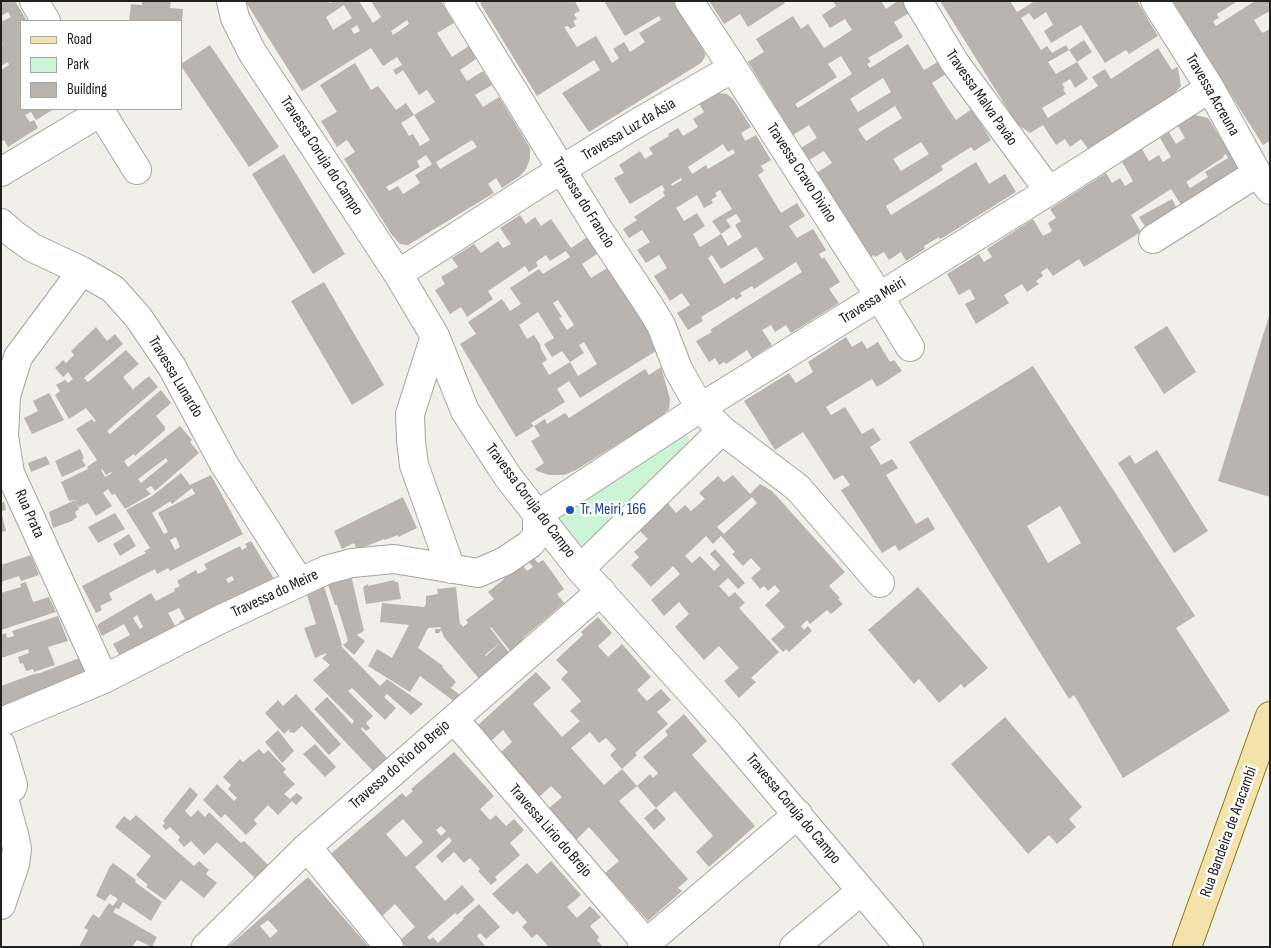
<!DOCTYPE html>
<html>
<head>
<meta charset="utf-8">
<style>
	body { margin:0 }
	#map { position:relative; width:1271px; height:948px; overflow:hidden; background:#f0efe8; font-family:"Sofia Sans Condensed",sans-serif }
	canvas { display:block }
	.frame { position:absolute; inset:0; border:2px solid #202020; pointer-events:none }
	.legend { position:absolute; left:20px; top:20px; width:162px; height:90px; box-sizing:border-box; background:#fff; border:1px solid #a6a6a6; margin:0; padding:6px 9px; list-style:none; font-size:15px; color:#202020 }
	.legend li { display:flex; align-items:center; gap:10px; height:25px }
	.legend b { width:25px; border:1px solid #a6a6a6 }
</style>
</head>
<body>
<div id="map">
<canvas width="1271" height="948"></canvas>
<div class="frame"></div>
<ul class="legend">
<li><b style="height:6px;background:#f3e2aa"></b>Road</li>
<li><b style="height:14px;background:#cbf4d6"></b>Park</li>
<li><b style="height:14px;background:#b9b5ae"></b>Building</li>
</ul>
</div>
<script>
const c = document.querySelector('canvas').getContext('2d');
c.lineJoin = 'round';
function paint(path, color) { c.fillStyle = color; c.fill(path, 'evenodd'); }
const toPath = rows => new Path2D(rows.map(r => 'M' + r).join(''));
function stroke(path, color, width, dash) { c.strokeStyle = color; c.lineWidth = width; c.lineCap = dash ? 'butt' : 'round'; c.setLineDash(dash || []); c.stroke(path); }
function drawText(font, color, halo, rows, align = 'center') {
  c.font = font + ' "Sofia Sans Condensed",sans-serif'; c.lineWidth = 5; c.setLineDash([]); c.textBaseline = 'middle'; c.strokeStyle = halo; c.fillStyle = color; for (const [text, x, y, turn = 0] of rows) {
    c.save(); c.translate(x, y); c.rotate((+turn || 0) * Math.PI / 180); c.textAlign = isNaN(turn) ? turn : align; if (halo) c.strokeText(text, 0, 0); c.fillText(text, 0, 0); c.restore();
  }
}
paint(toPath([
	[681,425,694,448,583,552,561,525,559,514]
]), '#cbf4d6');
paint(toPath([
	[1,1,15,1,27,21,21,21,21,109,54,109,36,120,31,112,25,115,30,122,34,120,38,128,8,147,4,140,1,142,1,70,9,65,8,62,1,66,1,45,3,44,1,41,1,18,3,21,11,17,8,12,1,16],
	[142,1,171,1,170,8,183,9,182,21,129,21,131,4,142,5],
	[245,1,328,1,330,3,333,1,359,1,373,23,381,17,371,1,441,1,454,23,437,33,452,57,469,46,476,59,460,70,467,81,483,71,492,85,475,95,483,107,499,97,530,148,530,159,526,169,520,176,502,188,496,178,488,184,494,193,408,245,400,244,392,235,344,159,355,152,347,140,337,147,321,121,337,112,320,85,355,63,371,90,378,86,396,110,406,103,414,115,401,123,409,136,413,134,420,146,430,140,414,115,435,102,427,90,419,95,403,70,396,75,393,70,402,65,397,57,383,66,371,48,302,91],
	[344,5,352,18,333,30,326,17],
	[407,20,409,24,393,35,391,31],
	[357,25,360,31,354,34,351,29],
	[472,140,477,147,440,169,436,162],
	[426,155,432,164,415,175,420,183,403,194,398,186,389,191,386,187,420,167,417,161],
	[483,1,575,1,580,11,574,14,577,19,573,21,576,26,570,29,568,26,564,27,577,47,596,36,612,63,619,58,613,49,624,42,630,52,645,42,639,33,661,20,659,16,625,36,604,1,673,1,705,53,705,57,701,63,589,132,562,93,600,70,594,60,537,96,480,3],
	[709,1,784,1,785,3,748,27,740,14,724,24],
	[833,1,881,1,886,9,898,1,905,1,911,12,894,22,903,37,868,58,871,62,867,64,870,68,908,44,924,70,941,60,949,72,932,83,947,107,956,120,972,109,991,140,974,151,971,147,941,166,943,170,886,206,891,215,976,162,989,184,1005,174,1016,192,944,237,940,239,939,237,924,246,925,249,906,261,901,252,889,260,884,252,875,257,874,255,869,258,816,173,832,163,824,151,809,160,801,148,817,138,809,125,793,135,748,62,764,52,756,39,793,16,801,29,808,24,824,48,852,30,845,19,830,28,822,15,836,6],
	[841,56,852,74,798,108,795,104,837,77,828,64],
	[883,78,891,92,858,112,850,99],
	[895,106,902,118,866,141,858,129],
	[921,142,929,154,901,171,893,159],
	[940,1,1010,1,1017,12,1035,1,1137,1,1158,36,1129,54,1126,50,1105,63,1081,25,1051,43,1044,31,1053,25,1046,12,1034,20,1029,13,1021,18,1041,50,1047,46,1052,53,1066,45,1069,50,1084,40,1092,52,1077,62,1069,50,1048,62,1056,74,1077,62,1088,79,1075,88,1070,79,1062,84,1065,88,1063,89,1066,94,1042,108,1048,118,1098,86,1092,77,1105,69,1111,79,1158,48,1172,70,1177,67,1178,68,1181,86,1171,97,1088,149,1081,139,1070,147,1065,139,1056,145,1043,125,1030,133,1017,124],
	[1171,1,1238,1,1217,14,1219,18,1213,21,1216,26,1255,1,1270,1,1270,11,1254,20,1262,33,1270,29,1270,141,1263,145],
	[210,45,279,147,249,167,181,66,181,64],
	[718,93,727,94,733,99,751,127,741,133,745,141,756,135,771,160,761,166,764,171,758,175,781,213,797,203,805,216,789,226,797,238,813,229,826,250,819,254,822,259,824,257,840,282,829,289,839,303,791,333,786,325,775,332,771,325,762,330,772,345,752,358,747,350,726,364,724,362,719,365,715,358,709,362,696,341,712,332,710,330,727,319,802,272,796,262,754,289,752,286,740,293,742,296,736,300,734,297,701,317,703,321,688,330,677,313,690,305,682,293,670,301,654,276,667,268,659,255,646,263,637,250,650,242,642,230,629,238,623,229,637,220,634,217,665,196,663,192,665,190,662,185,630,204,614,178,624,173,619,165,640,151,645,159,653,154,649,148,669,136,668,134,678,128,683,136,698,127,693,119,704,112,698,102],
	[723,144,728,152,733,149,735,153,708,169,706,165,692,174,688,167],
	[681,178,682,180,672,186,671,184],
	[720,190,732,209,712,221,721,234,700,247,693,234,705,226,697,213,684,221,676,208,697,195,704,208,713,203,711,200,717,196,715,193],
	[736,214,741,221,735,225,742,237,728,246,721,234,731,227,726,220],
	[756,247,764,259,724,284,708,258,712,255,721,269],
	[1195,115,1208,118,1240,169,1182,206,1171,189,1131,215,1141,232,1084,267,1079,259,1053,276,1047,268,1041,272,1043,276,1036,281,1039,284,1027,292,1022,284,1004,295,1009,303,976,324,965,304,975,299,970,289,959,295,947,274,979,254,984,262,992,257,987,249,1033,219,1043,236,1052,231,1048,223,1056,218,1050,209,1106,173,1112,183,1120,178,1125,186,1133,181,1122,162,1142,149,1149,161,1159,155,1163,162,1171,157,1160,138,1169,132,1176,144,1185,138,1178,126],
	[1226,154,1228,158,1205,172,1208,177,1190,188,1186,182,1224,157,1223,156],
	[284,154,345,254,313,274,252,174],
	[1172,199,1177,209,1146,228,1139,217],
	[520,215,526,224,535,217,541,226,551,219,571,248,589,236,600,252,582,264,591,278,609,267,647,330,656,351,580,398,569,381,557,389,565,402,531,423,534,426,545,419,547,424,565,413,569,418,645,369,649,375,661,367,670,399,669,409,661,417,576,470,564,475,549,475,537,471,535,469,544,463,531,441,540,436,534,426,516,437,460,344,476,334,468,322,502,299,510,311,521,304,510,288,539,269,543,274,570,257,566,251,550,261,546,255,536,262,538,266,529,272,525,266,488,291,493,299,467,317,461,307,450,314,435,290,445,284,441,277,458,267,452,258,474,244,481,253,498,241,503,248,511,244,500,228],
	[558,300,574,325,567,330,559,318,562,317,553,303],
	[538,312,554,338,544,344,552,357,562,351,570,362,549,375,542,363,547,360,540,347,541,346,534,335,527,339,519,325],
	[584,342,597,364,578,376,570,362,584,353,579,345],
	[324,282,384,385,352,405,291,301],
	[1269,316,1270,316,1270,497,1218,481],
	[1167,326,1196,372,1164,394,1134,347],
	[96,327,107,341,115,334,123,344,84,378,88,382,126,350,139,364,123,377,132,388,132,390,149,376,158,387,107,431,110,434,161,390,171,403,156,416,165,427,165,430,135,456,134,454,124,461,128,467,180,426,192,440,190,442,199,453,155,491,151,486,146,489,151,494,125,509,115,494,112,495,108,489,103,493,112,506,96,516,88,503,79,507,74,500,69,501,61,482,88,469,87,467,97,460,76,429,92,419,94,422,96,421,86,408,69,419,55,395,60,391,56,385,65,380,68,383,73,379,68,372,63,377,55,368,63,360,66,363,74,355,71,351],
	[166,458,168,461,141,483,138,479],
	[102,469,106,475,111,472,112,473,105,477,101,470],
	[846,337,852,347,862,341,867,349,878,342,890,362,894,360,902,371,877,387,872,379,826,407,831,415,845,407,862,434,873,428,881,440,870,447,881,465,892,459,898,468,886,475,916,524,928,517,935,529,899,551,895,545,882,553,841,490,850,485,843,475,834,480,803,432,775,450,744,401,789,373,796,383,813,372,808,362],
	[1033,366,1195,616,1176,628,1230,711,1123,778,1074,695,1069,699,909,442],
	[1060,506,1081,543,1048,563,1027,526],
	[49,393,64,420,32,434,24,418,38,411,33,401],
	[80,449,84,458,82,460,86,466,62,477,55,461],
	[1157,450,1208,531,1174,553,1118,463,1130,455,1135,464],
	[46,456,50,464,31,472,28,463],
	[181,473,190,485,211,475,243,534,170,571,168,568,157,574,155,569,109,593,112,600,100,606,102,610,96,613,82,586,146,553,144,551,150,548,126,510,152,496],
	[192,488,195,494,158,513,168,532,164,534,152,513,169,502,171,502,172,504],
	[176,537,180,547,175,550,170,540],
	[733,475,750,494,760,484,772,491,845,572,829,586,840,598,838,599,843,604,831,614,827,610,810,624,807,620,801,626,804,630,808,626,812,631,789,652,786,649,783,652,771,639,785,627,765,605,780,591,775,585,768,591,764,586,760,589,751,578,761,569,751,558,743,566,732,554,735,552,721,536,713,544,706,536,685,556,692,563,700,556,714,571,720,565,710,554,715,549,745,583,738,589,728,578,719,586,729,597,735,592,745,603,739,608,779,652,751,678,756,682,739,698,724,681,739,668,728,656,719,646,704,660,675,627,689,614,679,602,664,616,651,600,680,574,673,566,651,587,631,565,639,557,634,552,648,539,639,530,667,502,676,513,685,505,691,511,705,499,699,493,718,476,724,482],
	[752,497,757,503,724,534,717,527],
	[403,497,417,528,398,537,398,535,385,540,384,539,357,550,354,543,342,549,334,531],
	[75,500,79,509,75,512,77,517,72,521,53,528,49,512],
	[1,502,4,502,6,510,1,511],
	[1,511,6,531,1,532],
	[115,513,125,529,98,543,88,527],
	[129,534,136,546,120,556,113,544],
	[251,541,276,582,183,628,179,622,185,619,179,608,168,613,178,631,122,660,113,644,130,635,124,624,102,636,97,626,100,623,151,593,156,601,175,591,174,589,180,586,177,581,196,570,198,574,202,572,207,569,204,564,240,546,242,550,247,547,245,544],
	[232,576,234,580,228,583,226,579],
	[137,615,143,627,140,629,133,618],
	[31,555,39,575,21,581,19,576,1,582,1,565],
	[532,556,538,563,543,560,552,572,564,589,557,594,564,603,523,638,526,641,512,653,491,627,490,628,501,642,485,655,486,656,501,642,510,654,480,680,444,637,441,630,439,633,435,633,435,629,441,629,440,627,428,628,418,648,443,666,442,667,456,682,451,688,461,696,455,702,420,676,410,692,368,666,377,649,392,658,409,625,380,622,382,603,424,607,426,604,426,596,438,594,437,589,456,587,460,625,461,624,463,627,468,623,466,620,494,599,488,592,504,579,503,577,523,565,527,571,533,567,527,560],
	[351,575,364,631,357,635,365,641,354,655,343,645,348,641,337,605,335,605,327,582],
	[394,580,395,582,398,582,401,599,366,604,363,587,368,584,368,586],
	[26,582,33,602,49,597,56,612,1,630,1,593,21,587,20,584],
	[324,586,342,645,341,646,380,686,387,679,423,704,411,715,387,694,384,697,396,708,385,720,352,688,348,691,373,716,366,723,370,728,366,731,362,727,361,729,388,759,373,771,314,709,327,697,352,724,354,721,313,680,330,665,322,658,326,655,326,653,315,658,304,628,316,624,306,592],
	[918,587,988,668,964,688,961,684,939,703,919,679,914,684,868,630],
	[58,616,68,641,48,647,55,665,34,672,33,669,26,671,23,663,20,664,18,657,29,653,28,649,1,658,1,635,6,633,7,638,14,636,12,631],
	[598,617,612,633,598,646,608,657,622,644,651,677,637,690,647,701,661,689,671,700,657,712,668,724,635,753,637,755,622,769,610,755,616,749,606,738,599,743,590,732,571,748,604,785,622,769,637,786,650,774,653,778,658,773,643,757,668,735,665,731,684,714,707,741,692,755,755,826,709,867,696,852,713,836,675,791,656,808,637,786,619,801,688,879,678,888,682,891,648,921,605,873,619,861,589,827,576,840,548,809,562,797,551,786,538,798,499,754,512,742,503,730,489,743,476,727,536,672,551,688,533,704,562,737,580,721,570,711,581,701,561,679,568,672,556,660,583,635,581,632],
	[82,657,91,677,1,710,1,686,34,674,40,673],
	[296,694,341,744,329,755,302,726,294,733,289,732,290,729,284,734,265,713,278,700,283,706],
	[1005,717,1082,807,1069,819,1076,827,1057,844,1049,835,1028,854,951,764],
	[278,730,294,751,282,763,265,742],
	[315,744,336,767,325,777,303,754],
	[259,749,264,754,268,750,286,769,283,772,295,784,284,794,290,799,297,793,303,798,296,805,292,801,278,815,268,805,254,820,257,824,246,835,225,814,221,818,203,800,217,784,234,801,237,798,228,789,231,785,223,777,240,759,243,762],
	[454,752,494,796,480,809,490,820,496,815,506,826,514,819,524,830,510,843,520,855,495,877,497,880,491,885,478,871,480,869,470,858,464,863,454,852,442,863,436,856,452,841,449,837,415,867,445,901,462,885,475,900,457,915,455,913,427,937,430,940,433,937,438,943,464,919,463,918,479,904,500,927,486,939,480,933,477,936,486,947,406,947,400,940,415,927,395,904,380,918,327,857,402,793,406,797,413,791,411,789],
	[403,819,423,842,406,857,386,834],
	[441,826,446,831,441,836,436,830],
	[190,787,198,795,185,811,191,817,198,810,205,817,209,812,241,843,244,841,268,865,255,878,217,842,204,855,191,841,184,847,178,840,180,837,170,827,166,830,162,826,165,823,163,821],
	[656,808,666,819,654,830,644,818],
	[136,815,194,866,199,861,209,870,206,874,217,883,204,898,181,880,165,900,146,887,148,885,136,875,151,856,115,827,124,816,130,821],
	[551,861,581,895,567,907,577,918,590,906,601,917,590,926,599,937,597,940,603,947,549,947,537,934,532,938,522,927,527,922,517,911,513,915,492,894,527,863,537,874],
	[113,863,136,880,135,882,162,902,151,921,123,902,119,909,116,908,113,912,157,937,152,947,137,940,132,947,79,947,88,930,84,928,93,914,99,918,109,903,113,906,118,899,110,894,105,901,96,896,109,868],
	[308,877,369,947,228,947,246,931],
	[268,920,278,931,270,938,260,926]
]), '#b9b5ae');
const minor = toPath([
	[34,1,46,21],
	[231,1,235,18,252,52,398,274,435,336,465,411,508,477,580,569,728,733,909,947],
	[458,1,597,227,650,307,661,325,678,369,700,408,722,430,798,488,880,583],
	[689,1,733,68,874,288,910,347],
	[918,1,955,63,1049,191],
	[1155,1,1210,88,1257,173,1270,190],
	[99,109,137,170],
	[1,172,101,112],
	[1,223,16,236,33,248,82,271,113,289,138,317,172,367,224,464,299,581],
	[1153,239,1257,173],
	[82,271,18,357,6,396,4,436,10,473,104,679],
	[398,274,535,186,639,122,733,68],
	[435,336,410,414,411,441,414,465,451,569],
	[580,569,722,430],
	[454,719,646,943],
	[1,722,104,679,219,620,326,570,352,563,394,559,478,573,505,561,530,544,534,539,537,533,537,515,700,408,1049,191,1210,88],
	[1,745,13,785,12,788,1,793],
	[307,847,389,947],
	[1,905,15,864,17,849,14,834,2,792],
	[206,947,307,847,601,591],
	[642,947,798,814],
	[794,947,861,891]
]);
const major = toPath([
	[1187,947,1270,716]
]);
stroke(minor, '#a4a4a4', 30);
stroke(major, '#8d7d10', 30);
stroke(minor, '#fff', 28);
stroke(major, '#f3e2aa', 28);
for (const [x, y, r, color] of [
	[570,510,5,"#1a4fb4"]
]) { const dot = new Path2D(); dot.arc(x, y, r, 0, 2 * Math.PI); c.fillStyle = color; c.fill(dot); stroke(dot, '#fff', 2); }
drawText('16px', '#202020', '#fff', [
	["Travessa Acreuna",1212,95,60],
	["Travessa Malva Pavão",981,98,55],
	["Travessa Luz da Ásia",629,130,-31],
	["Travessa Coruja do Campo",321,156,57],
	["Travessa Cravo Divino",801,173,57],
	["Travessa do Francio",583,203,58],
	["Travessa Meiri",873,301,-32],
	["Travessa Lunardo",175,377,59],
	["Travessa Coruja do Campo",530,501,53],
	["Rua Prata",29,514,66],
	["Travessa do Meire",275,594,-25],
	["Travessa do Rio do Brejo",400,765,-41],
	["Travessa Coruja do Campo",793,809,50],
	["Travessa Lirio do Brejo",550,831,49],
	["Rua Bandeira de Aracambi",1229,832,-70]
]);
drawText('16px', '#164399', '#fff', [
	["Tr. Meiri, 166",580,510]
], 'left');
</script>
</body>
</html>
